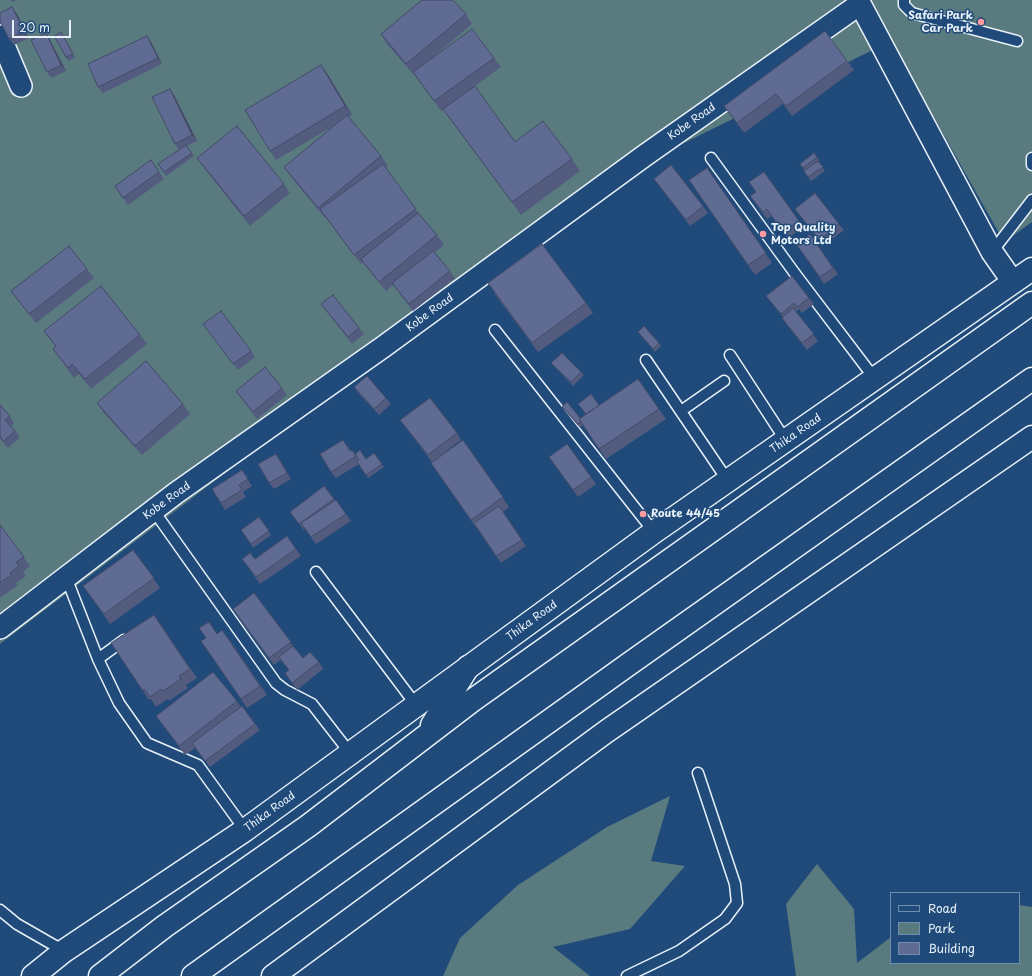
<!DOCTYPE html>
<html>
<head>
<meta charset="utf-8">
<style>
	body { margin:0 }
	#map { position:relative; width:1032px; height:976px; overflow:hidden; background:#1f4a7a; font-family:"Playpen Sans",sans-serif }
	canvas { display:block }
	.legend { position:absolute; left:890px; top:892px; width:130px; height:72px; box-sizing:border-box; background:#1f4a7a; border:1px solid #6f8dac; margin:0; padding:5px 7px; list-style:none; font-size:12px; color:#e8f1f8 }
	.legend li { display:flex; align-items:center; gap:8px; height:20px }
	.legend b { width:20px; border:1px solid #6f8dac }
	.scale { position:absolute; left:12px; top:20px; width:59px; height:18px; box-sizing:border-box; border:2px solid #e8f1f8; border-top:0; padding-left:5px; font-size:12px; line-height:14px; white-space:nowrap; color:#e8f1f8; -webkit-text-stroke:3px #1f4a7a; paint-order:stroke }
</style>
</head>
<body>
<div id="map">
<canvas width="1032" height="976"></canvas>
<ul class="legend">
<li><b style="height:5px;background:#1f4a7a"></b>Road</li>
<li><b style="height:11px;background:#597b7f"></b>Park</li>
<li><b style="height:11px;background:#606b94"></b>Building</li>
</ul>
<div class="scale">20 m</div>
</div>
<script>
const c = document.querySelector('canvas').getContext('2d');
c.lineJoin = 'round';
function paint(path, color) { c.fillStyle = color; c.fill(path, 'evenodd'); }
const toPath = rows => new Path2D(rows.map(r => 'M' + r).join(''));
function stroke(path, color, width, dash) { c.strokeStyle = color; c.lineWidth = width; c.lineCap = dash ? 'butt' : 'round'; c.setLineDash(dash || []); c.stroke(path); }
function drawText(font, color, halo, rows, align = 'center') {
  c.font = font + ' "Playpen Sans",sans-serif'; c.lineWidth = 3; c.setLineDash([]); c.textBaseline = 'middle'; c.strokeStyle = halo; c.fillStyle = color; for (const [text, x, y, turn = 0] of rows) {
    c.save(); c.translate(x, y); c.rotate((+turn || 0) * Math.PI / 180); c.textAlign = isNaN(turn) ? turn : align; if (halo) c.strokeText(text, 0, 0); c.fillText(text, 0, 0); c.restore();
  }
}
paint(toPath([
	[0,0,1032,0,1032,222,1004,242,891,41,615,177,0,644],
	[670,796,651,861,685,866,630,929,553,947,590,976,443,976,460,938,518,885,607,827],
	[817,864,854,909,857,963,891,937,891,963,1019,963,1019,905,1032,907,1032,976,796,976,786,904]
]), '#597b7f');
const service = toPath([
	[904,0,904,5,912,13,1017,41],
	[711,158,796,275,875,379],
	[1032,158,1032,165],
	[992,252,1032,200],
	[495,330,654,532],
	[730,355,786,441],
	[646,360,728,481],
	[681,411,724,381],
	[154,511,276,683,285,690,312,704,350,753],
	[316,572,416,705],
	[66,577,98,659,119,703,147,743,198,765,245,830],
	[98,659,124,640],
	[0,910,17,924,64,951],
	[627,976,679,951,725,919,737,903,735,884,698,773]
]);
const minor = toPath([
	[858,0,992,252,1013,282],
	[0,36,21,86],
	[0,628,176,493,383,347,644,156,860,4]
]);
const secondary = toPath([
	[33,976,64,951,245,830,654,532,1032,269],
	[273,976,607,731,1032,437]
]);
const trunk = toPath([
	[432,725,468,667],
	[100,976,165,926,308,826,473,700,1032,303],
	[193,976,629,664,1032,379]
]);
stroke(service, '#e8f1f8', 13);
stroke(minor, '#e8f1f8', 24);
stroke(secondary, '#e8f1f8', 25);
stroke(trunk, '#e8f1f8', 25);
stroke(service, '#1f4a7a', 10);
stroke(minor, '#1f4a7a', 21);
stroke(secondary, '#1f4a7a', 22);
stroke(trunk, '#1f4a7a', 22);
paint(toPath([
	[11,0,17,0,12,2],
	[17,14,29,38,14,45,9,39],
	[466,14,472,24,426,63,494,58,501,67,441,111,413,73,413,74,387,44,381,34],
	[46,33,50,40,66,71,51,78,47,72],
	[63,36,75,57,68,61,66,57],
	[151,42,162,64,103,93,98,87],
	[847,61,854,70,792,116,783,104,744,133,724,106],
	[321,65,328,75,352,115,349,117,381,156,388,166,385,168,420,215,437,235,444,245,435,252,455,278,413,311,393,285,386,291,363,262,361,264,326,217,325,218,291,177,284,167,335,125,276,160,270,151],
	[174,95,197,141,187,146,194,156,166,176,158,164,179,150,175,144],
	[443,109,515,142,572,159,580,171,521,215],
	[814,153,820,161,818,161,825,171,811,181,804,171,805,171,800,164],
	[197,158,284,184,290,193,250,226,204,168],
	[151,160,164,179,128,205,115,186],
	[707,168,772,263,755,275,689,180],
	[764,172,803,227,788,238,772,216,767,219,750,196,756,192],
	[654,179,703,206,708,213,690,226],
	[795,209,839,224,844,230,823,246],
	[810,234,838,274,824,284,796,244],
	[87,269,94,278,36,323,11,291],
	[494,293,586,303,593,313,538,352],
	[766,296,809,298,814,304,802,313,799,309,796,312,818,341,807,350,786,324,782,318,783,317],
	[321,304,359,328,364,334,352,344],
	[208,330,251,351,255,357,238,370],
	[44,331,140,335,147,344,91,389,79,374,74,378,53,349,55,346],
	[638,332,659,343,661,346,655,352],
	[551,363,581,372,584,375,573,386,554,366],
	[638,379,666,419,606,459,583,425,580,428,562,407,580,418],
	[354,387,386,398,391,404,379,415,359,394],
	[282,388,287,395,257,419,236,391],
	[97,403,183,404,190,414,142,455,104,413],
	[0,405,10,416,14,423,11,426,20,437,8,448,0,439],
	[400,420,457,433,461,440,438,457,463,440,509,507,503,512,526,546,501,563,478,529,477,529,431,463,432,462],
	[567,444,596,484,578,497,549,457],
	[348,446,351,451,355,454,366,459,374,453,384,467,368,478,359,464,336,478,331,472],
	[280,460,291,479,274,489,269,483],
	[242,470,252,486,243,492,246,497,225,510,212,489],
	[324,486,335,501,336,500,351,521,316,544,305,529,304,530,290,512],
	[259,517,271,535,253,548,241,530],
	[0,525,30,566,23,572,26,576,16,583,18,585,0,598],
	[287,536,301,556,260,584,242,559,255,559],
	[133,550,160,588,110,624,83,586],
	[254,593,294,648,303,658,319,662,323,669,297,690,285,673,289,670,280,660,274,665,237,616],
	[154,615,197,678,186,685,188,688,169,701,168,699,156,707,151,699,149,700,143,691],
	[217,634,229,639,267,695,247,708,201,641],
	[237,701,241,707,242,706,260,730,210,767,195,748,185,755,156,716]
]), '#535c7f');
paint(toPath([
	[12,7,17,14,29,38,24,31],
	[46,33,50,40,66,71,61,65],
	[147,36,151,42,162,64,158,58],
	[321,65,328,75,352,115,345,106],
	[170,89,174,95,197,141,192,135],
	[276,454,280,460,291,479,287,473]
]), '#434b68');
const building = toPath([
	[422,0,453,0,466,14,406,64,381,34,422,0],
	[12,7,24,31,9,39,0,21,0,13,12,7],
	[472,29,494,58,434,101,413,72,472,29],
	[825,31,847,61,786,106,776,94,737,123,724,106,825,31],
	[61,32,73,54,66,57,54,36,61,32],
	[46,33,61,65,47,72,31,40,46,33],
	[147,36,158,58,98,87,88,64,147,36],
	[321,65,345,106,270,151,245,110,321,65],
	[475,86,515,142,543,121,572,159,512,202,443,109,475,86],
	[170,89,192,135,175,144,152,97,170,89],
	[347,115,381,156,318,208,284,167,347,115],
	[237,126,284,184,244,216,197,158,237,126],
	[186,145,192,153,164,172,158,164,186,145],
	[814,153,817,157,803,168,800,164,814,153],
	[151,160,159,172,123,198,115,186,151,160],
	[818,161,823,167,808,177,804,171,818,161],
	[383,164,416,209,354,255,320,209,383,164],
	[671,165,703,206,686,220,654,179,671,165],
	[707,168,766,253,748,265,689,180,707,168],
	[764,172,799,221,783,232,767,209,763,212,750,196,756,192,749,182,764,172],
	[815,193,839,224,819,240,795,209,815,193],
	[418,213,437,235,379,282,361,259,418,213],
	[810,234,833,268,820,277,796,244,810,234],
	[542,244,586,303,532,343,488,283,542,244],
	[69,246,87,269,29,314,11,291,69,246],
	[433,251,450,271,409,304,392,283,433,251],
	[792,276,809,298,797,307,794,303,781,314,766,296,792,276],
	[101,286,140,335,85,379,72,364,68,368,53,349,56,346,44,331,101,286],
	[333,295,359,328,348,337,321,304,333,295],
	[793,308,814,334,802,343,782,318,793,308],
	[221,311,251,351,233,364,203,324,221,311],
	[644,326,659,343,653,349,638,332,644,326],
	[562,353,581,372,571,382,551,363,562,353],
	[146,361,183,404,135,446,97,403,146,361],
	[265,367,282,388,253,412,236,391,265,367],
	[367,376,386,398,374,409,354,387,367,376],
	[638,379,659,409,599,449,579,419,638,379],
	[591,394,599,405,586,414,578,404,591,394],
	[430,398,457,433,428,455,400,420,430,398],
	[567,402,580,418,579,419,581,422,578,424,562,407,567,402],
	[0,405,10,416,5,420,15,431,4,441,0,437,0,405],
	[343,440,350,451,352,450,356,456,331,472,320,454,343,440],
	[463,440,503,497,471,520,431,463,463,440],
	[567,444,591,477,573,490,549,457,567,444],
	[360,450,366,459,374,453,382,464,366,475,357,462,359,460,355,454,360,450],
	[276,454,287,473,269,483,258,464,276,454],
	[242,470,248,479,239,485,242,490,221,503,212,489,242,470],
	[324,486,334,499,299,524,290,512,324,486],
	[336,500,346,514,311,537,301,523,336,500],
	[499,506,522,540,496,556,474,523,499,506],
	[259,517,269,531,251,544,241,530,259,517],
	[0,525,24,557,16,562,19,566,10,573,11,575,0,583,0,525],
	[287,536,296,549,256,577,242,559,250,553,255,559,287,536],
	[133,550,154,578,104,614,83,586,133,550],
	[254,593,291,642,269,658,233,609,254,593],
	[154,615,190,669,179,676,181,679,163,691,161,689,150,697,144,689,143,691,111,643,154,615],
	[209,622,217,634,222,630,260,686,241,699,201,641,206,638,199,628,209,622],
	[293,646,303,658,310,652,319,662,292,683,285,673,289,670,279,657,293,646],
	[213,672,237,701,179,746,156,716,213,672],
	[242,706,255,724,205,761,192,743,242,706]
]);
paint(building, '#606b94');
stroke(building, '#434b68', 1);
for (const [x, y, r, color] of [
	[981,22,4,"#ff9aa2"],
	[763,234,4,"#ff9aa2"],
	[643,514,4,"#ff9aa2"]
]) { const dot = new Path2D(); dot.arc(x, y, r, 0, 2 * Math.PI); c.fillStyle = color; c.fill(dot); stroke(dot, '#1f4a7a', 1.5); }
drawText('bold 11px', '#e8f1f8', '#1f4a7a', [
	["Safari Park",973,16,"right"],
	["Car Park",973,29,"right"],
	["Top Quality",771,228],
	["Motors Ltd",771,241],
	["Route 44/45",651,514]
], 'left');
drawText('11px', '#e8f1f8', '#1f4a7a', [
	["Kobe Road",692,122,-35],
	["Kobe Road",430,313,-36],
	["Thika Road",796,434,-35],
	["Kobe Road",167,501,-36],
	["Thika Road",532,621,-36],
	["Thika Road",270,812,-36]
]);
</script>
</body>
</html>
